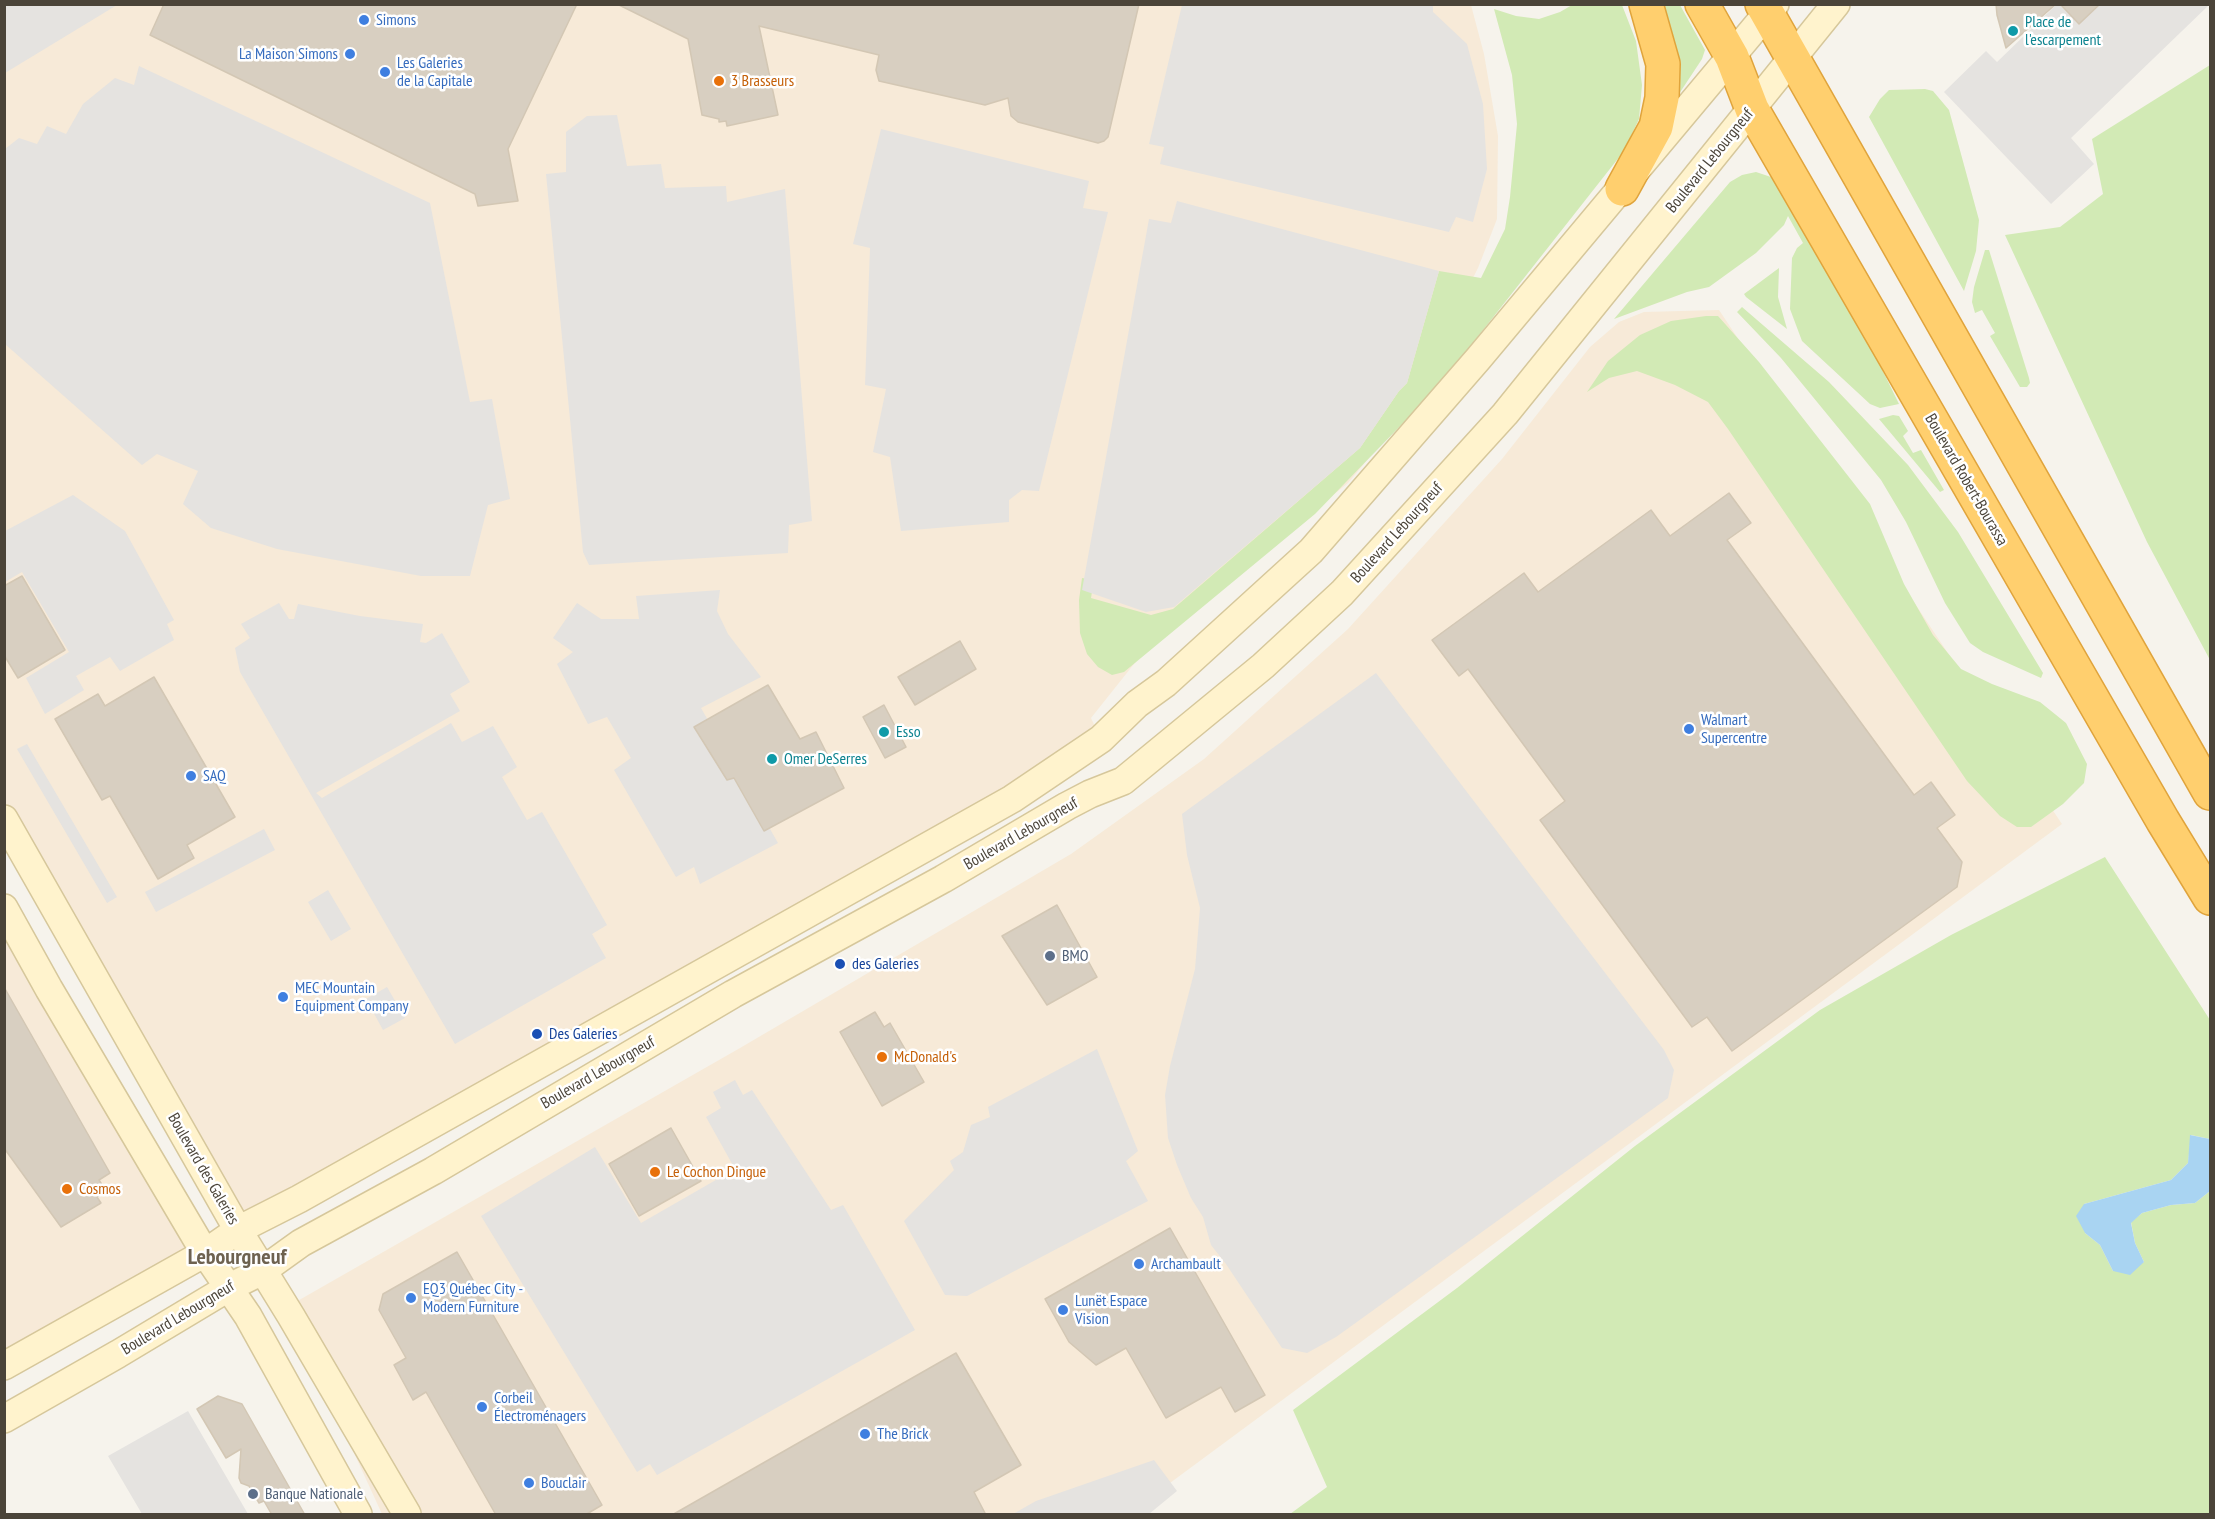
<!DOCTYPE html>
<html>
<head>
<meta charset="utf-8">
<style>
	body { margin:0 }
	#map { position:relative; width:2215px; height:1519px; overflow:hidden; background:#f6f3ec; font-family:"PT Sans Narrow",sans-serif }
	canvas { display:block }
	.frame { position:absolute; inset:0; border:6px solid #4b4439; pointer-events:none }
</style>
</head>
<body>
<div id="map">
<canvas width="2215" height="1519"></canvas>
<div class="frame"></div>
</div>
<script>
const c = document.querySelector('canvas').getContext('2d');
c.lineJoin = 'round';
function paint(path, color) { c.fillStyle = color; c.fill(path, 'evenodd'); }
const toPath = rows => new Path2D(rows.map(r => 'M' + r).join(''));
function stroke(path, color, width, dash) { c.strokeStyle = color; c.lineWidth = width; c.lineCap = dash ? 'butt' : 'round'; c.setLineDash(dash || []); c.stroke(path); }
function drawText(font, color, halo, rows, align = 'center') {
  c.font = font + ' "PT Sans Narrow",sans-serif'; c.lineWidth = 5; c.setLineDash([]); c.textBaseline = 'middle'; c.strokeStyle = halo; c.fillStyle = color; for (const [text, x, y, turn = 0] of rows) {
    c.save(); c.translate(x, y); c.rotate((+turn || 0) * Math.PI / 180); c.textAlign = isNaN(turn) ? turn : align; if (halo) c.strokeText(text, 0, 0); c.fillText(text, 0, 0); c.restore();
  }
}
paint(toPath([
	[4,5,1471,5,1484,54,1498,136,1497,219,1478,268,1403,417,1348,483,1168,628,1134,664,1091,718,1101,739,238,1230,5,819],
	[1719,310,2062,824,1128,1514,382,1514,287,1307,740,1048,1071,854,1204,759,1348,629,1502,459,1590,347,1619,322,1644,312],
	[4,901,205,1253,4,1366]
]), '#f7ead8');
paint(toPath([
	[1572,5,1622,5,1636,41,1642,85,1639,119,1624,151,1439,386,1315,514,1124,672,1112,675,1098,667,1087,654,1080,633,1079,600,1082,578,1094,580,1091,598,1151,615,1173,609,1360,448,1399,391,1407,383,1439,271,1481,278,1505,229,1510,197,1517,124,1512,75,1494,9,1516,16,1539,19,1560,12],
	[1649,5,1680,5,1705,50,1702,59,1671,106],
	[2210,65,2210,660,2147,542,2005,235,2060,227,2103,194,2092,139],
	[1925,89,1933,91,1949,110,1979,220,1976,251,1964,291,1869,117,1880,99,1889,90],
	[1756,172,1771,177,1785,190,1848,300,1899,404,1880,408,1870,404,1802,341,1790,309,1792,258,1797,248,1803,243,1788,216,1784,225,1756,253,1709,287,1687,292,1614,319,1730,182,1742,175],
	[1985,250,1989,250,2029,378,2030,383,2027,387,2020,387,1990,336,1995,333,1982,310,1975,313,1972,302,1974,287],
	[1779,268,1778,297,1787,329,1746,297,1744,294],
	[1742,307,1829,382,1908,465,1958,532,2043,673,2041,678,1983,652,1970,643,1945,603,1906,522,1881,480,1781,358,1737,312],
	[1706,316,1718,316,1759,362,1870,504,1904,584,1933,635,1961,669,1992,684,2040,702,2066,723,2087,764,2084,783,2063,804,2031,827,2017,827,2000,816,1967,781,1728,429,1708,402,1675,385,1637,371,1609,378,1587,392,1608,361,1640,335,1671,321],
	[1893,415,1899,416,1908,431,1903,436,1913,453,1921,450,1944,490,1940,492,1879,419],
	[2105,857,2210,1020,2210,1139,2191,1135,2188,1163,2171,1180,2084,1204,2085,1233,2100,1245,2113,1271,2144,1262,2135,1243,2131,1222,2142,1213,2171,1205,2195,1203,2210,1191,2210,1514,1290,1514,1327,1487,1293,1410,1457,1288,1635,1146,1820,1010,1951,935]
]), '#d2eab5');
paint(toPath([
	[5,4,117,4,117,5,5,73],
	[1182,5,1433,5,1433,12,1467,44,1483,104,1487,169,1473,222,1456,217,1449,232,1160,164,1164,147,1149,144],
	[2056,5,2060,5,2079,24,2099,5,2209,5,2071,138,2094,164,2051,204,1944,92,1986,51,1997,62],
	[139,66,430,203,470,402,492,399,510,499,488,505,470,576,421,576,277,549,211,528,183,504,198,471,157,454,142,465,5,344,5,149,19,138,37,144,47,126,66,134,83,104,115,78,134,85],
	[617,115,627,166,661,164,665,188,726,186,727,202,785,189,812,521,789,525,788,553,589,565,583,552,546,174,566,172,566,132,587,116],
	[881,129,1089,181,1083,208,1108,212,1039,491,1022,490,1009,500,1009,522,901,531,890,457,873,452,886,389,865,385,870,248,853,244],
	[1177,201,1439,271,1407,383,1399,391,1360,448,1174,607,1146,612,1082,590,1149,219,1171,223],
	[73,495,125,531,174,620,167,624,174,640,120,671,110,657,76,676,84,690,45,714,26,678,69,652,22,572,5,582,5,531],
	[720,590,717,611,728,634,761,677,701,708,778,843,700,884,694,867,676,877,614,770,631,758,607,717,588,724,557,664,573,652,553,638,577,603,601,619,639,619,636,596],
	[279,603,289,619,294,619,298,604,360,616,423,624,420,642,426,643,442,633,470,682,450,694,460,711,316,793,322,798,451,723,462,742,493,726,517,767,502,777,527,820,542,812,607,925,592,934,606,958,455,1044,240,672,235,648,250,638,241,624],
	[1376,673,1664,1050,1674,1070,1668,1098,1336,1337,1307,1353,1282,1348,1226,1264,1211,1245,1203,1217,1191,1198,1177,1165,1168,1138,1165,1095,1170,1066,1195,969,1200,908,1187,855,1182,814],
	[27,744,117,897,107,903,17,749],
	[264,829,275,850,156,912,145,892],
	[328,890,351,929,331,941,308,902],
	[387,987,405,1018,383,1030,366,999],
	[1097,1049,1138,1151,1126,1161,1148,1201,967,1296,945,1295,904,1221,954,1170,950,1161,963,1152,971,1125,990,1117,988,1107],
	[735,1080,743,1095,752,1090,831,1210,843,1205,915,1330,657,1475,650,1464,637,1472,481,1216,595,1147,641,1223,735,1169,706,1117,721,1108,713,1092],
	[188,1411,248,1514,142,1514,108,1456],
	[1154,1460,1177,1491,1149,1514,1013,1514,1036,1501]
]), '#e5e3e0');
paint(toPath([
	[2190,1135,2210,1139,2210,1191,2195,1203,2171,1205,2142,1213,2131,1223,2135,1243,2144,1262,2130,1275,2113,1271,2100,1245,2085,1233,2076,1216,2084,1204,2171,1180,2188,1163]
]), '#a9d4f2');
const building = toPath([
	[164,4,577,4,508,149,518,201,478,206,475,194,150,35,164,4],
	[617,4,1139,4,1108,137,1104,141,1098,143,1018,122,1011,116,1008,98,985,105,879,81,876,70,879,55,759,26,778,115,727,126,726,121,719,122,719,119,702,115,688,39,617,4],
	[1996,4,2056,4,2006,48,1997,15,1996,4],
	[2060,4,2100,4,2079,24,2060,4],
	[1729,493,1751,523,1727,540,1914,795,1931,782,1955,815,1937,828,1962,862,1957,887,1732,1051,1707,1017,1692,1027,1540,820,1565,801,1468,669,1459,676,1432,640,1524,573,1538,592,1651,510,1670,536,1729,493],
	[22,576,65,650,18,678,4,655,4,586,22,576],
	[960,641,976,669,915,705,898,677,960,641],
	[154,677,235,817,187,845,194,858,158,879,110,796,102,800,55,719,98,694,105,706,154,677],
	[768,685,800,739,816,732,844,788,764,831,734,778,727,780,694,727,768,685],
	[884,705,906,747,885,758,863,717,884,705],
	[1057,905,1097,977,1047,1005,1002,936,1057,905],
	[4,987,110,1173,99,1180,106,1191,97,1197,101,1203,61,1227,4,1148,4,987],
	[875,1012,884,1027,890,1023,924,1082,882,1106,840,1032,875,1012],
	[671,1128,701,1181,639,1216,609,1164,671,1128],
	[1170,1228,1265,1395,1235,1412,1221,1387,1166,1418,1126,1348,1096,1365,1069,1342,1045,1299,1170,1228],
	[457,1252,602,1505,585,1515,496,1515,426,1392,413,1400,394,1365,406,1358,379,1310,383,1294,457,1252],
	[956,1353,1021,1465,974,1492,986,1515,672,1515,956,1353],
	[218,1396,242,1404,305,1515,272,1515,264,1501,259,1503,249,1486,241,1483,239,1478,241,1449,226,1458,197,1409,218,1396]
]);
paint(building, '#d8cfc1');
stroke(building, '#d3c7b4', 1.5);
const secondary = toPath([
	[4,819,238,1230,291,1316,407,1514],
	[4,908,49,989,205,1253,248,1316,358,1514],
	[4,1366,205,1253,238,1230,299,1199,1012,799,1101,739,1137,704,1166,683,1311,551,1478,359,1775,4],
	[4,1419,118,1354,228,1288,262,1271,301,1243,433,1171,733,994,943,879,1067,806,1090,794,1123,781,1263,666,1342,593,1505,414,1836,4]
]);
const highway = toPath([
	[1702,4,1732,57,1752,109,2163,821,2210,898],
	[1762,4,2210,793],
	[1622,189,1656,127,1662,98,1663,64,1646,4]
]);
stroke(secondary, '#d6c79b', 30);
stroke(highway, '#e0a43c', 36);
stroke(secondary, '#fff3cd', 27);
stroke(highway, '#ffcf6e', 33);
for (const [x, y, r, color] of [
	[364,20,6,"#3f7fe0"],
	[2013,31,6,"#0f9aa8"],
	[350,54,6,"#3f7fe0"],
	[385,72,6,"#3f7fe0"],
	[719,81,6,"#e8710a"],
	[1689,729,6,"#3f7fe0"],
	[884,732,6,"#0f9aa8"],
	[772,759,6,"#0f9aa8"],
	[191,776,6,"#3f7fe0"],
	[1050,956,6,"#5c6f8a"],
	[840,964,6,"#1a4fb4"],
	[283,997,6,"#3f7fe0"],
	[537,1034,6,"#1a4fb4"],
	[882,1057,6,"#e8710a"],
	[655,1172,6,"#e8710a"],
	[67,1189,6,"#e8710a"],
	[1139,1264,6,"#3f7fe0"],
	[411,1298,6,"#3f7fe0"],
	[1063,1310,6,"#3f7fe0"],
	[482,1407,6,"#3f7fe0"],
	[865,1434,6,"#3f7fe0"],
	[529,1483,6,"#3f7fe0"],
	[253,1494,6,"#5c6f8a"]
]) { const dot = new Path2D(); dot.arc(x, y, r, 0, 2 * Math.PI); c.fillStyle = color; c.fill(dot); stroke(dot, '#fff', 2); }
drawText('16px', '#366cbe', '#fff', [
	["Simons",376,20],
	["La Maison Simons",338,54,"right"],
	["Les Galeries",397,63],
	["de la Capitale",397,81],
	["Walmart",1701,720],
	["Supercentre",1701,738],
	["SAQ",203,776],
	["MEC Mountain",295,988],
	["Equipment Company",295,1006],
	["Archambault",1151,1264],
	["EQ3 Québec City -",423,1289],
	["Modern Furniture",423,1307],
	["Lunët Espace",1075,1301],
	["Vision",1075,1319],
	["Corbeil",494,1398],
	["Électroménagers",494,1416],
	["The Brick",877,1434],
	["Bouclair",541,1483]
], 'left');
drawText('16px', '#0d838f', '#fff', [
	["Place de",2025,22],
	["l'escarpement",2025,40],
	["Esso",896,732],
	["Omer DeSerres",784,759]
], 'left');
drawText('16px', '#c56008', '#fff', [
	["3 Brasseurs",731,81],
	["McDonald's",894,1057],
	["Le Cochon Dingue",667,1172],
	["Cosmos",79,1189]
], 'left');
drawText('16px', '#4b4439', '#fff', [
	["Boulevard Lebourgneuf",1710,161,-51],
	["Boulevard Robert-Bourassa",1966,480,60],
	["Boulevard Lebourgneuf",1397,533,-48],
	["Boulevard Lebourgneuf",1021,834,-30],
	["Boulevard Lebourgneuf",598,1073,-30],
	["Boulevard des Galeries",203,1169,60],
	["Boulevard Lebourgneuf",178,1318,-31]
]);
drawText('16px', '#4e5e75', '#fff', [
	["BMO",1062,956],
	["Banque Nationale",265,1494]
], 'left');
drawText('16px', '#164399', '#fff', [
	["des Galeries",852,964],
	["Des Galeries",549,1034]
], 'left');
drawText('bold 22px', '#6e6250', '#fff', [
	["Lebourgneuf",237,1258]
]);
</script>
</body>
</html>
